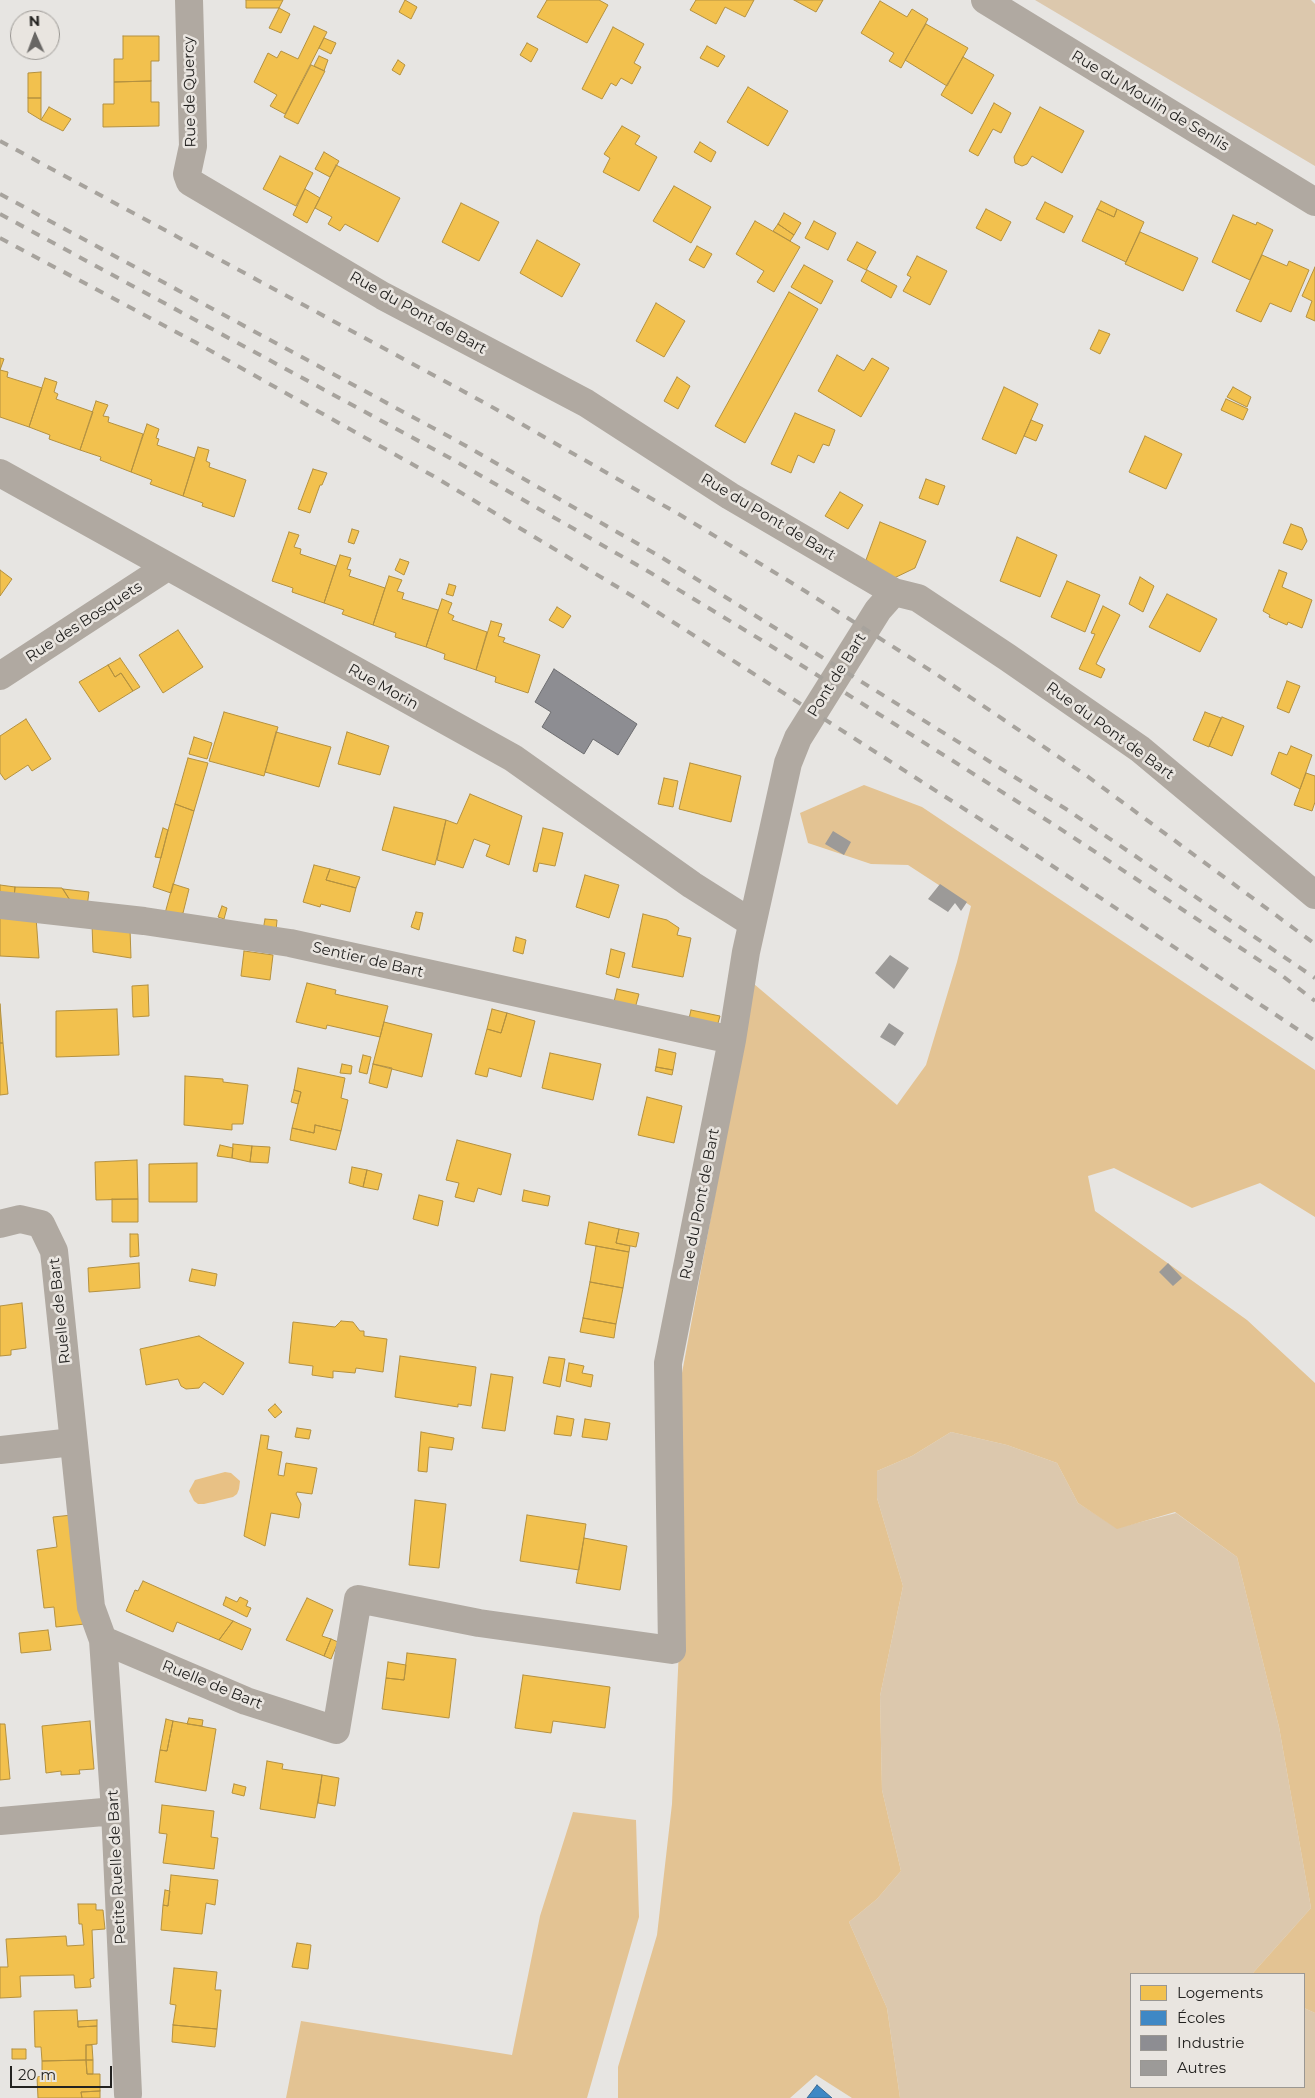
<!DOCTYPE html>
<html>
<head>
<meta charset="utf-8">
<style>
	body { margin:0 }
	#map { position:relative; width:1315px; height:2098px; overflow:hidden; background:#e7e5e2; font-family:Montserrat,sans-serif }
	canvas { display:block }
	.legend { position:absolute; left:1130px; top:1973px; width:175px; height:115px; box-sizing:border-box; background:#e9e5e0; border:1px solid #9a9793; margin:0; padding:6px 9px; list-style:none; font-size:15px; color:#232220 }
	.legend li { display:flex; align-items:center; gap:10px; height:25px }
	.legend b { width:25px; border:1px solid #9a9793 }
	.north { position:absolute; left:10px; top:10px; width:50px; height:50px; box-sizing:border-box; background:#e9e5e0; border:1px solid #9a9793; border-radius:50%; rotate:358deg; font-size:14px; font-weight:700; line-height:20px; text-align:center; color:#232220 }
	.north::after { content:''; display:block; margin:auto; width:18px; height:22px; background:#686664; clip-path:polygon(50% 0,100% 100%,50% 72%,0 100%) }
	.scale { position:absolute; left:10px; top:2066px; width:102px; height:22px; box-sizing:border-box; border:2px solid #232220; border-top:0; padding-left:6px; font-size:15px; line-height:18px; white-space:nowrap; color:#232220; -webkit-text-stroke:4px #e9e5e0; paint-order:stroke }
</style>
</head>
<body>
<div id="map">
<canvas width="1315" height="2098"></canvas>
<ul class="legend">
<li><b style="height:14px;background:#f2c14e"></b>Logements</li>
<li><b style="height:14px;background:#3f88c5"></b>Écoles</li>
<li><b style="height:14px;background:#8d8d92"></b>Industrie</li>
<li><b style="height:14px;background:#9c9a98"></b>Autres</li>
</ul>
<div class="north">N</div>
<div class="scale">20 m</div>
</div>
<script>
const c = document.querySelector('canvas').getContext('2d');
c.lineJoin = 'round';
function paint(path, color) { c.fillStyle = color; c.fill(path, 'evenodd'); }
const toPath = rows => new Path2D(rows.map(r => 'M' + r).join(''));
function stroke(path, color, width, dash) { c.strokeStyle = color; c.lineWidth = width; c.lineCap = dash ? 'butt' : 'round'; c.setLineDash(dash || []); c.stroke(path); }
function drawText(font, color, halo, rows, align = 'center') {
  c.font = font + ' Montserrat,sans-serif'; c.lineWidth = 5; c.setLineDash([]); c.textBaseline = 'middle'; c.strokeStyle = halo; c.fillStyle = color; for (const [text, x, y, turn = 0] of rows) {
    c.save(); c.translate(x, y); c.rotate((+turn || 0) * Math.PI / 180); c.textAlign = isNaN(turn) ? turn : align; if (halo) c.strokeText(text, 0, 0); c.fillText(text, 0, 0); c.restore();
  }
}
paint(toPath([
	[1035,0,1311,0,1315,4,1315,166],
	[951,1432,1007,1445,1057,1463,1078,1503,1117,1528,1176,1513,1237,1557,1279,1727,1311,1908,1252,1974,1131,1974,1131,2087,1304,2087,1304,2008,1315,2013,1315,2098,900,2098,887,2008,849,1922,877,1899,901,1871,882,1790,880,1696,903,1586,877,1498,877,1471,912,1456]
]), '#dcc8ad');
paint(toPath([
	[864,785,922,807,1315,1070,1315,1217,1260,1183,1192,1208,1114,1168,1088,1176,1095,1211,1247,1320,1315,1383,1315,2013,1304,2008,1304,1974,1252,1974,1311,1908,1279,1727,1237,1557,1175,1512,1117,1529,1078,1503,1057,1463,1007,1445,951,1432,912,1456,877,1471,877,1498,903,1586,880,1696,882,1790,901,1871,877,1899,849,1922,887,2008,900,2098,852,2098,816,2075,790,2098,618,2098,618,2067,657,1935,672,1804,684,1537,677,1400,754,984,897,1105,926,1065,957,962,971,906,908,865,871,864,808,843,800,813],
	[573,1812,636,1820,639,1917,587,2098,286,2098,301,2021,512,2055,540,1916]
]), '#e3c393');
paint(toPath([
	[225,1472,231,1473,240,1481,239,1489,237,1494,233,1497,204,1504,198,1504,194,1501,189,1491,195,1480]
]), '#e8c185');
const homes = toPath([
	[246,0,283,0,279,8,246,8,246,0],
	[405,0,417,7,411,19,399,12,405,0],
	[547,0,599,0,608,5,587,43,537,17,547,0],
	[696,0,754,0,745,17,725,7,716,24,690,10,696,0],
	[794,0,823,0,816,12,794,0],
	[880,1,907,17,912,9,928,19,901,68,889,61,894,53,861,33,880,1],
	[279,8,290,14,281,33,269,28,279,8],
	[926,24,968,48,947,86,905,60,926,24],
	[314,26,327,32,285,114,270,106,277,95,254,82,268,53,277,58,281,51,298,59,314,26],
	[613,27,644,44,634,63,641,67,632,84,621,78,616,86,611,83,602,99,582,89,613,27],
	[123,36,159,36,159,61,151,61,151,81,114,82,114,59,123,59,123,36],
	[324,38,336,43,331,54,319,48,324,38],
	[527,43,538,49,531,62,520,55,527,43],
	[707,46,725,56,718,67,700,58,707,46],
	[319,56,328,60,324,71,314,66,319,56],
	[963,57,994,75,972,114,941,95,963,57],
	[398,60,405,65,400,75,392,70,398,60],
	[311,65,325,71,298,124,284,117,311,65],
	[41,72,41,98,28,98,28,73,41,72],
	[151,81,151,102,159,102,159,126,103,127,103,104,114,104,114,82,151,81],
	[748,87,788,111,768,146,727,122,748,87],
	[28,98,41,98,41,120,28,112,28,98],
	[994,103,1011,113,1001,133,993,129,978,156,969,151,994,103],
	[49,107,71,119,63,131,41,120,49,107],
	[1040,107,1084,131,1062,173,1032,156,1027,164,1022,166,1015,163,1014,157,1040,107],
	[622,126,640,136,635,144,657,157,639,191,603,172,610,158,604,154,622,126],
	[700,142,716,152,711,162,694,152,700,142],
	[324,152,339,161,330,177,315,169,324,152],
	[280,156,313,173,296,206,263,189,280,156],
	[336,165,400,198,378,242,345,224,340,231,328,224,332,217,315,208,336,165],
	[674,186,711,207,691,243,653,221,674,186],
	[305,189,320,198,307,223,293,215,305,189],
	[1101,201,1117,209,1114,217,1097,209,1101,201],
	[1045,202,1073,216,1064,233,1036,219,1045,202],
	[461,203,499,222,479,261,442,242,461,203],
	[986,209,1011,222,1001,241,976,228,986,209],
	[1097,209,1114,217,1117,209,1144,222,1126,262,1082,241,1097,209],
	[784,213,801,223,794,235,778,224,784,213],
	[1233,215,1256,225,1257,222,1273,230,1250,280,1212,262,1233,215],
	[755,221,800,247,774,292,757,282,764,271,736,254,755,221],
	[814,221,836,233,828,250,805,238,814,221],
	[778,224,794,235,790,241,773,231,778,224],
	[1140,232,1198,258,1183,291,1125,264,1140,232],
	[537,240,580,264,562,297,520,273,537,240],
	[857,242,876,252,866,270,847,260,857,242],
	[697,246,712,254,704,268,689,260,697,246],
	[1262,255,1287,266,1289,261,1309,270,1291,312,1270,303,1261,322,1236,311,1262,255],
	[917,256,947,271,930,305,903,291,911,277,907,275,917,256],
	[804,265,833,281,821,304,791,287,804,265],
	[1315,267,1315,321,1306,317,1312,301,1302,296,1315,267],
	[867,270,897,286,891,298,861,281,867,270],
	[789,292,818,309,745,443,715,426,789,292],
	[656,303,685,321,664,357,636,341,656,303],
	[1099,330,1110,334,1100,354,1090,349,1099,330],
	[837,355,864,371,872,358,889,368,861,417,818,391,837,355],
	[0,358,4,359,0,370,8,372,7,377,42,388,29,427,0,417,0,358],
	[677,377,690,386,678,409,664,401,677,377],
	[45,378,57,382,54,392,58,394,56,399,93,412,80,450,49,439,50,435,29,427,45,378],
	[1004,387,1038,404,1016,454,982,439,1004,387],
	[1233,387,1251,397,1247,407,1227,397,1233,387],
	[1226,399,1248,409,1243,420,1221,410,1226,399],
	[96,401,108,405,103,416,109,417,108,422,143,434,131,472,100,460,101,457,80,450,96,401],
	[795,413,835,430,829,446,823,444,814,463,798,455,791,473,771,464,795,413],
	[1031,420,1043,425,1036,441,1024,436,1031,420],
	[147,424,159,429,156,438,159,439,157,445,195,458,183,496,150,484,152,480,131,472,147,424],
	[1145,436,1182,454,1166,489,1129,472,1145,436],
	[198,447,209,450,206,461,210,463,209,467,246,480,234,517,202,506,203,503,183,496,198,447],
	[313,469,327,473,322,485,320,485,310,513,298,509,313,469],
	[926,479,945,486,938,505,919,498,926,479],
	[840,492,863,505,848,529,825,516,840,492],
	[880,522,926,541,915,568,892,579,866,560,880,522],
	[1291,524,1302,528,1307,541,1302,550,1283,543,1291,524],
	[352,529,359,531,354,544,348,542,352,529],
	[289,532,299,535,294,547,301,549,300,554,336,566,324,603,292,592,293,588,272,581,289,532],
	[1017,537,1057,555,1040,597,1000,581,1017,537],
	[340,555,351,558,347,569,351,570,349,576,385,588,373,625,342,614,344,610,324,603,340,555],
	[400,559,409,562,404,575,395,570,400,559],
	[0,570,12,579,0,596,0,570],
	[1279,570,1287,573,1282,587,1312,600,1302,628,1288,622,1287,625,1269,617,1270,615,1263,611,1279,570],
	[389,576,402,580,397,591,404,593,402,599,438,610,426,647,395,637,396,633,373,625,389,576],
	[1140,577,1154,586,1143,612,1129,604,1140,577],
	[1067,581,1100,595,1085,632,1051,617,1067,581],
	[449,584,456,586,453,596,446,594,449,584],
	[1167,594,1217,619,1200,652,1149,627,1167,594],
	[442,599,452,603,448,613,454,616,452,620,487,632,476,670,444,659,445,654,426,647,442,599],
	[1103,606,1120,615,1096,664,1105,669,1101,678,1079,669,1095,634,1091,633,1103,606],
	[557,607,571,616,563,628,549,620,557,607],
	[491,621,502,624,498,636,505,638,503,642,540,655,528,693,495,682,496,677,476,670,491,621],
	[178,630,203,667,163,693,139,655,178,630],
	[120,658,140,687,133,691,121,673,115,677,108,665,120,658],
	[108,665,115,677,121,673,133,691,99,712,79,682,108,665],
	[1287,681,1300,686,1289,713,1277,708,1287,681],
	[224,712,278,727,264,776,209,761,224,712],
	[1205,712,1221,718,1209,747,1193,740,1205,712],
	[1222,717,1244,726,1232,756,1209,746,1222,717],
	[26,719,51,759,32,771,28,765,5,780,0,773,0,736,26,719],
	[276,732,331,747,319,787,265,772,276,732],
	[347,732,389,746,380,775,338,764,347,732],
	[194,737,212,743,207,759,189,754,194,737],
	[1291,746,1312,755,1300,789,1271,774,1279,752,1287,755,1291,746],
	[188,758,208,763,194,811,175,804,188,758],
	[690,763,741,776,731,822,679,809,690,763],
	[1306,773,1315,776,1315,802,1312,811,1294,805,1306,773],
	[664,778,678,781,673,807,658,804,664,778],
	[470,794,522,816,509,865,486,856,490,845,474,839,463,868,437,860,446,820,457,824,470,794],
	[175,804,194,811,171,893,153,887,175,804],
	[394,807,446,820,435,865,382,850,394,807],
	[163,828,168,830,161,858,155,857,163,828],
	[543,828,563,833,555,866,539,863,537,872,533,871,543,828],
	[314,865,330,869,326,880,356,888,350,912,321,904,320,907,303,902,314,865],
	[330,869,360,877,356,888,326,880,330,869],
	[585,875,619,885,609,918,576,907,585,875],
	[173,884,189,889,183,913,164,917,173,884],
	[0,885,15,887,14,898,0,896,0,885],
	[15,887,62,888,73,905,14,898,15,887],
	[63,889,89,892,87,907,73,905,63,889],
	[222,906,227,908,224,919,218,917,222,906],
	[0,912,36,917,39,958,0,956,0,912],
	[416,912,423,913,419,930,411,927,416,912],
	[643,914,667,920,679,928,677,935,691,938,683,977,632,967,643,914],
	[265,919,277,920,276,931,263,930,265,919],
	[92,924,130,929,131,958,93,952,92,924],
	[516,937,526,940,523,954,513,951,516,937],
	[611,949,625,953,619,978,606,974,611,949],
	[244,951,273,955,270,980,241,976,244,951],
	[307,983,336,990,335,994,388,1006,380,1037,327,1025,326,1029,296,1022,307,983],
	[148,985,149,1016,133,1017,132,986,148,985],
	[617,989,639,994,634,1012,613,1006,617,989],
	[0,1004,3,1043,0,1043,0,1004],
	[117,1009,119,1055,56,1057,56,1011,117,1009],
	[492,1009,507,1013,501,1033,487,1029,492,1009],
	[691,1010,720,1016,716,1030,688,1023,691,1010],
	[507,1013,535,1021,521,1077,489,1068,487,1077,475,1074,487,1029,501,1033,507,1013],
	[384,1022,432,1034,422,1077,373,1064,384,1022],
	[0,1043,3,1043,8,1094,0,1095,0,1043],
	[659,1049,676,1053,673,1070,656,1067,659,1049],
	[550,1053,601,1064,593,1100,542,1088,550,1053],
	[363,1055,371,1057,367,1074,359,1072,363,1055],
	[342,1064,352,1066,351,1074,340,1073,342,1064],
	[373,1064,392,1068,387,1088,369,1083,373,1064],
	[656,1067,673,1070,672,1075,655,1071,656,1067],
	[298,1068,345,1078,341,1098,348,1100,341,1131,315,1125,314,1133,292,1128,301,1092,294,1090,298,1068],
	[185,1076,223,1079,223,1082,248,1085,243,1124,232,1124,232,1130,184,1125,185,1076],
	[294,1090,301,1092,298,1104,291,1102,294,1090],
	[647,1097,682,1106,674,1143,638,1135,647,1097],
	[315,1125,341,1131,336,1150,290,1140,292,1128,314,1133,315,1125],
	[457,1140,511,1154,501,1195,478,1188,474,1202,455,1197,459,1183,446,1180,457,1140],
	[233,1144,252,1146,250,1162,232,1158,233,1144],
	[220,1145,233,1148,232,1158,217,1156,220,1145],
	[252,1146,270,1147,268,1163,250,1162,252,1146],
	[137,1160,138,1199,96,1200,95,1162,137,1160],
	[197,1163,197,1202,149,1202,149,1164,197,1163],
	[352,1167,367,1170,363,1187,349,1183,352,1167],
	[367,1170,382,1174,378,1190,363,1187,367,1170],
	[524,1190,550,1196,548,1206,522,1201,524,1190],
	[419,1195,443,1201,438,1226,413,1219,419,1195],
	[112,1199,138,1199,138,1222,112,1222,112,1199],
	[589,1222,619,1229,616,1243,630,1246,629,1252,585,1244,589,1222],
	[619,1229,639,1233,636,1247,616,1243,619,1229],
	[130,1234,138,1234,139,1256,130,1257,130,1234],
	[596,1246,629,1252,623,1288,590,1282,596,1246],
	[139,1263,140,1288,89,1292,88,1268,139,1263],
	[192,1269,217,1274,215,1286,189,1281,192,1269],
	[590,1282,623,1288,616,1324,583,1318,590,1282],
	[22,1303,26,1348,11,1350,11,1355,0,1356,0,1306,22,1303],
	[583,1318,616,1324,614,1338,580,1332,583,1318],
	[341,1321,353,1322,360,1331,364,1331,364,1336,387,1339,383,1372,356,1368,355,1373,333,1371,333,1378,312,1375,313,1366,289,1363,293,1322,335,1327,341,1321],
	[199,1336,244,1363,223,1395,204,1382,199,1388,186,1389,181,1386,178,1379,146,1385,140,1349,199,1336],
	[400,1356,476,1367,471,1406,458,1404,458,1407,395,1397,400,1356],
	[549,1357,565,1359,560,1387,543,1383,549,1357],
	[569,1363,584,1366,582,1373,593,1375,591,1387,566,1381,569,1363],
	[491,1374,513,1377,505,1431,482,1428,491,1374],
	[275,1404,282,1412,275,1418,268,1410,275,1404],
	[557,1416,574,1419,571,1436,554,1434,557,1416],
	[585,1419,610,1423,607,1440,582,1437,585,1419],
	[297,1428,311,1430,309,1439,295,1437,297,1428],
	[421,1432,454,1438,452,1450,429,1447,427,1472,418,1471,421,1432],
	[261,1435,269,1436,267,1449,282,1452,278,1475,284,1476,286,1463,317,1468,312,1494,297,1492,296,1494,301,1504,299,1518,271,1513,265,1546,244,1536,261,1435],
	[415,1500,446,1504,439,1568,409,1565,415,1500],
	[72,1515,85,1624,56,1627,54,1607,44,1608,37,1550,57,1547,53,1517,72,1515],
	[527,1515,586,1524,579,1570,520,1561,527,1515],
	[584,1538,627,1546,620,1590,576,1583,584,1538],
	[143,1581,233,1621,219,1640,177,1622,173,1632,126,1611,135,1590,138,1591,143,1581],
	[226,1597,237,1602,240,1597,248,1601,246,1606,251,1608,247,1617,223,1605,226,1597],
	[307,1598,333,1610,322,1636,331,1639,324,1656,286,1640,307,1598],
	[233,1621,251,1629,242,1650,219,1640,233,1621],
	[48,1630,51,1650,21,1653,19,1633,48,1630],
	[331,1639,338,1642,331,1659,324,1656,331,1639],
	[407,1653,456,1659,449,1718,382,1709,386,1678,404,1680,407,1653],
	[388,1662,406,1665,404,1680,386,1678,388,1662],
	[523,1675,610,1687,605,1728,553,1721,551,1733,515,1728,523,1675],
	[189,1718,203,1720,202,1726,187,1724,189,1718],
	[166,1719,173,1721,167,1751,160,1750,166,1719],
	[90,1721,94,1769,79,1770,80,1774,61,1775,61,1771,46,1773,42,1726,90,1721],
	[173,1721,216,1729,206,1791,155,1782,160,1750,167,1751,173,1721],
	[0,1724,5,1724,10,1779,0,1780,0,1724],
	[267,1761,283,1764,282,1769,322,1775,315,1818,260,1809,267,1761],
	[322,1775,339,1778,335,1806,318,1803,322,1775],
	[234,1784,246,1787,244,1796,232,1793,234,1784],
	[162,1805,214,1811,211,1837,218,1838,214,1869,163,1863,167,1834,159,1833,162,1805],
	[171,1875,218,1880,215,1905,206,1903,202,1934,161,1930,163,1905,168,1906,171,1875],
	[165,1890,170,1891,168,1906,163,1905,165,1890],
	[78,1904,96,1904,96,1910,103,1910,105,1929,92,1930,94,1978,90,1979,91,1987,75,1988,74,1975,20,1976,21,1997,0,1998,0,1967,8,1967,6,1939,66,1936,67,1946,84,1945,82,1924,79,1924,78,1904],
	[297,1943,311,1945,308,1969,292,1967,297,1943],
	[174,1968,217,1972,215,1990,221,1990,217,2029,173,2025,176,2005,170,2004,174,1968],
	[77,2010,78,2027,97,2026,97,2044,86,2045,86,2060,42,2061,41,2047,35,2047,34,2011,77,2010],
	[97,2020,97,2026,78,2027,78,2021,97,2020],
	[173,2025,217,2029,215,2047,172,2042,173,2025],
	[86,2045,92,2045,93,2060,86,2060,86,2045],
	[12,2049,26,2049,26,2059,12,2059,12,2049],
	[86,2060,87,2074,100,2074,100,2091,81,2092,82,2098,38,2098,37,2077,42,2076,42,2061,86,2060],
	[86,2060,93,2060,93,2074,87,2074,86,2060],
	[100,2091,100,2098,82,2098,81,2092,100,2091]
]);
paint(homes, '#f2c14e');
stroke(homes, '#b49140', 1);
const schools = toPath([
	[817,2085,832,2098,807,2098,817,2085]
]);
paint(schools, '#3f88c5');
stroke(schools, '#376994', 1);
const industry = toPath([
	[554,669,637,724,618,755,593,739,584,754,542,727,551,712,535,702,554,669]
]);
paint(industry, '#8d8d92');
stroke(industry, '#6d6d70', 1);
paint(toPath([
	[833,831,851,842,844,855,825,844],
	[940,884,967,902,961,911,955,903,948,912,928,899],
	[890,955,909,968,894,989,875,973],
	[889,1023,904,1033,895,1046,880,1037],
	[1168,1263,1182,1278,1173,1286,1159,1272]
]), '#9c9a98');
stroke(toPath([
	[189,0,193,146,187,174,190,182,383,296,586,403,730,496,894,592,918,598,1007,657,1140,749,1315,895],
	[985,0,1315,202],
	[0,473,513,758,692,885,752,923],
	[0,676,167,567],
	[0,905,144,921,290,943,732,1040],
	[0,1224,20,1219,41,1224,54,1251,91,1607,103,1640,246,1701,336,1730,358,1599,479,1623,672,1650,668,1363,732,1040,746,952,788,763,798,738,878,610,894,592],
	[0,1450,73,1442],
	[103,1640,115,1811,128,2094],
	[0,1821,115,1811]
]), '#b0a9a1', 28);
stroke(toPath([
	[0,141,485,403,682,516,805,591,933,672,1087,776,1315,944],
	[0,194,459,442,661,557,1066,809,1315,978],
	[0,214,450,458,651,573,771,646,1056,826,1280,974,1315,1001],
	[0,238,195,342,435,477,634,597,1036,855,1315,1041]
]), '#a7a39d', 4, [9, 9]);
drawText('15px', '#232220', '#e9e5e0', [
	["Rue de Quercy",190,92,-91],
	["Rue du Moulin de Senlis",1150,101,31],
	["Rue du Pont de Bart",418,313,29],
	["Rue du Pont de Bart",768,517,31],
	["Rue des Bosquets",84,622,-33],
	["Pont de Bart",837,675,-58],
	["Rue Morin",383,687,29],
	["Rue du Pont de Bart",1110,731,36],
	["Sentier de Bart",368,960,13],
	["Rue du Pont de Bart",700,1204,-79],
	["Ruelle de Bart",60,1311,-96],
	["Ruelle de Bart",212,1685,22],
	["Petite Ruelle de Bart",117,1867,-93]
]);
</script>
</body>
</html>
